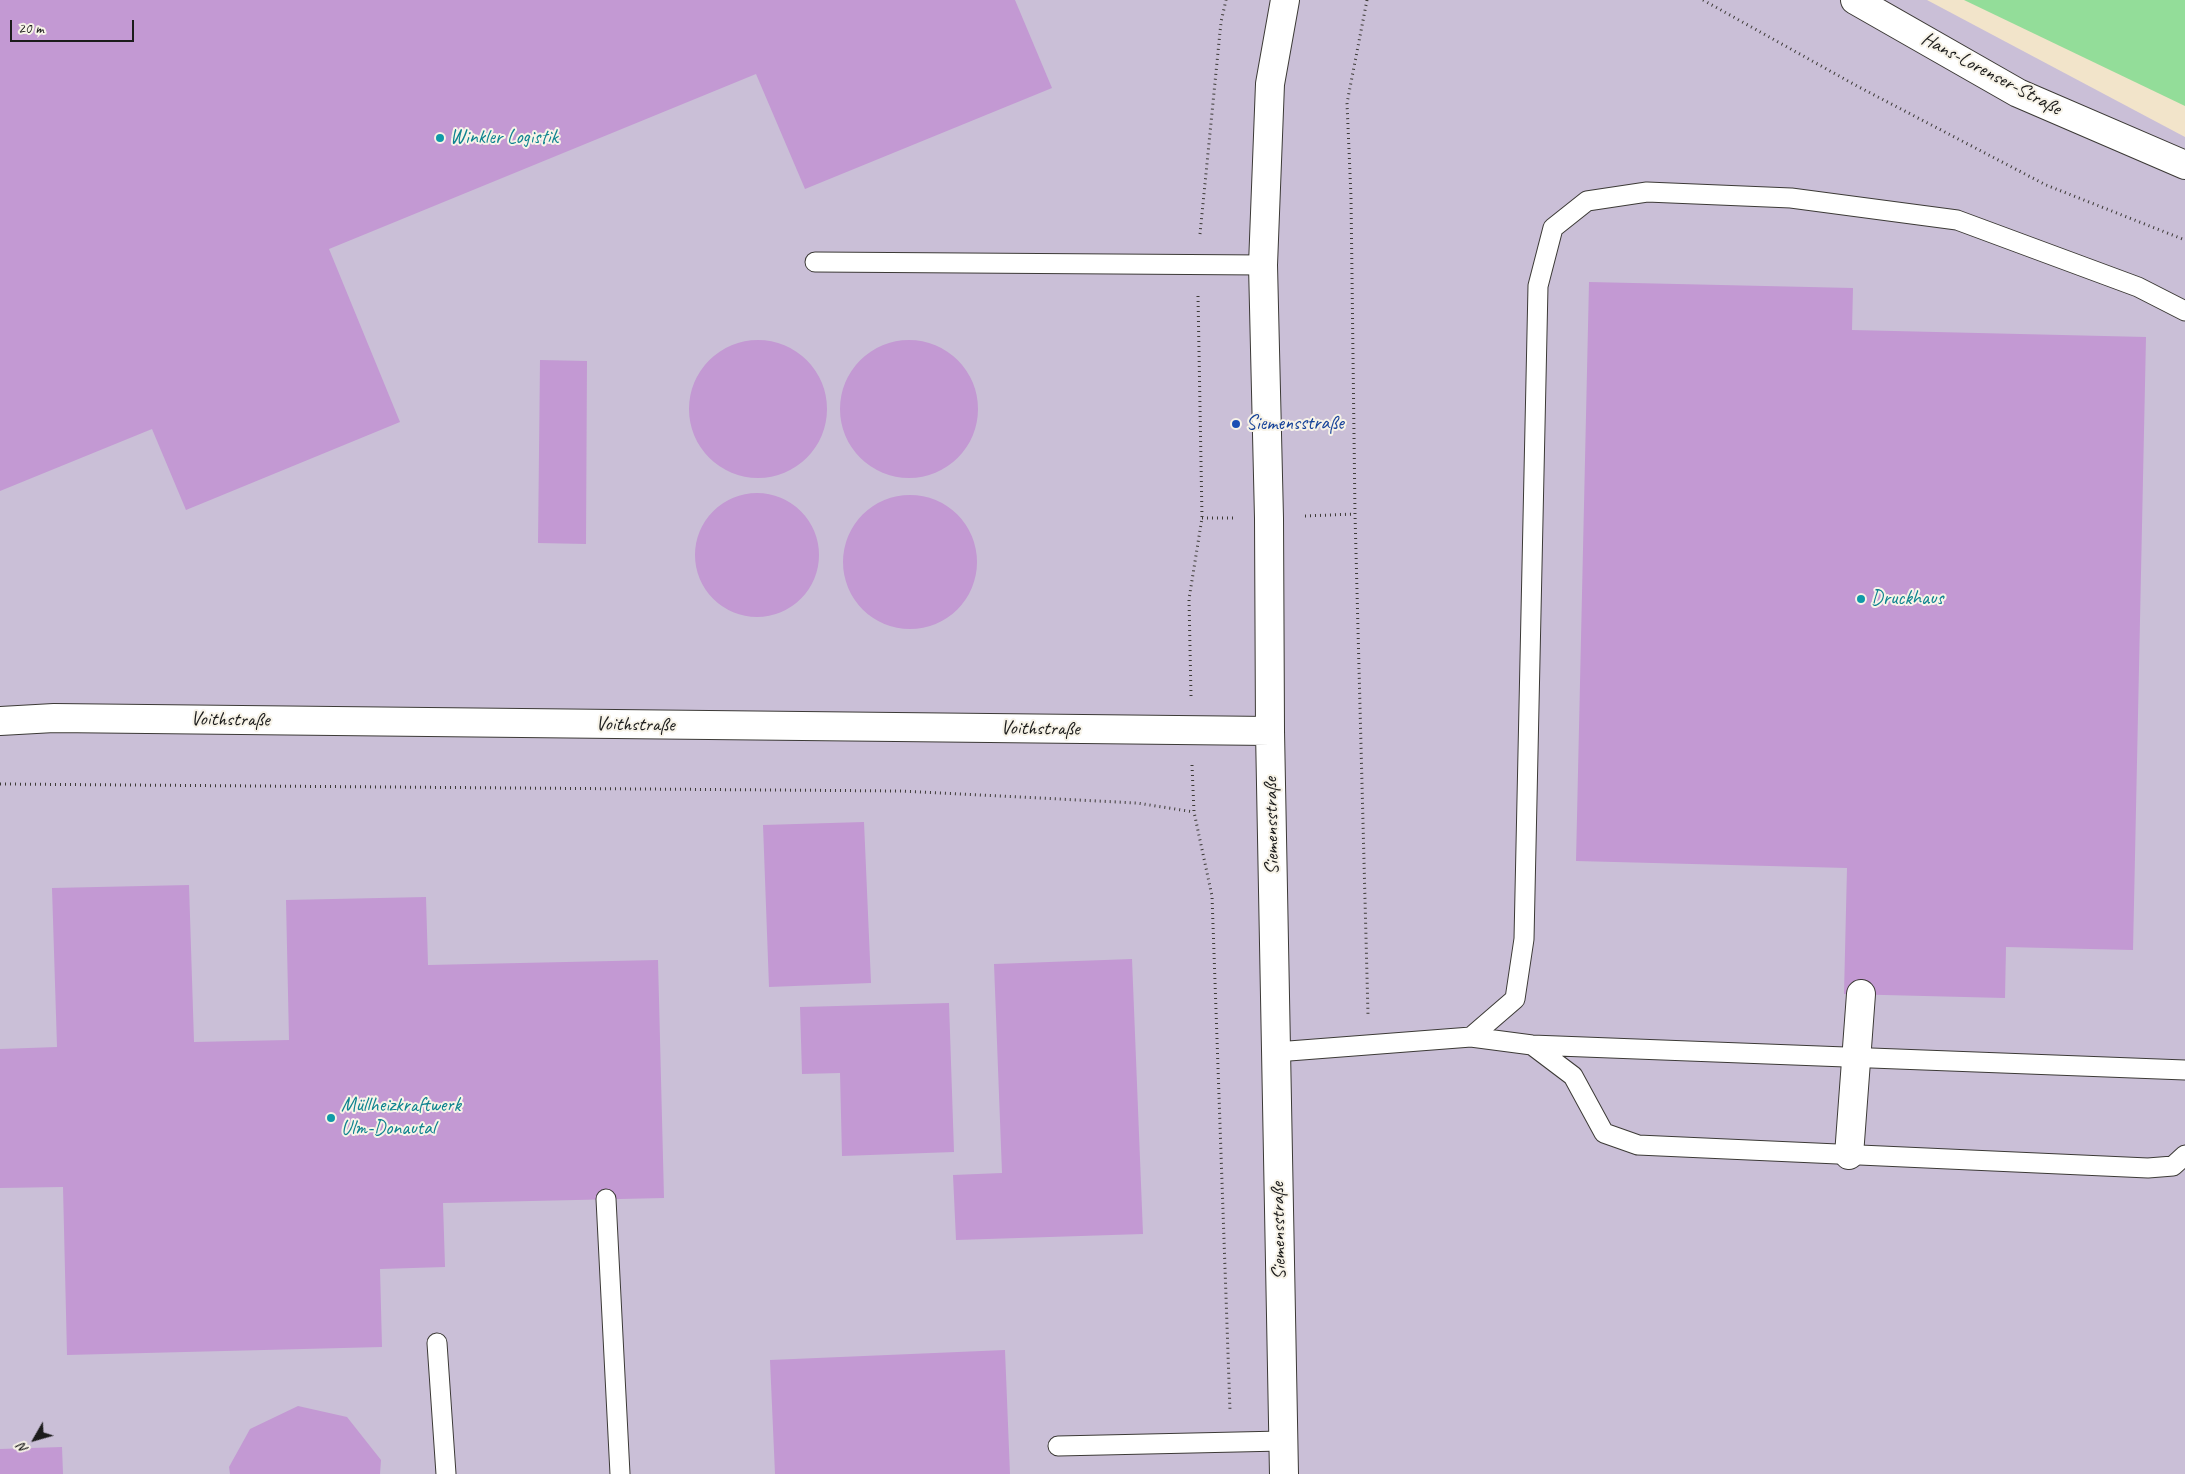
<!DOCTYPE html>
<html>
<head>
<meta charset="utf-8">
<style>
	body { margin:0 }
	#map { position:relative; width:2185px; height:1474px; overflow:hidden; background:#f2e4ca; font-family:Caveat,sans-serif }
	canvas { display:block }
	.north { position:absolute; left:10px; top:1414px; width:50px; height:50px; -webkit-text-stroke:4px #f7f3e8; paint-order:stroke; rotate:232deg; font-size:14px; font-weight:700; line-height:20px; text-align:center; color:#1c1c1c }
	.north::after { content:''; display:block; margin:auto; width:18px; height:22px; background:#1c1c1c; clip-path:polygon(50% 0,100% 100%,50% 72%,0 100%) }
	.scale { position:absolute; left:10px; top:20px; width:124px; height:22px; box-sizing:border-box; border:2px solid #1c1c1c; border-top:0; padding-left:6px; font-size:15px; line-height:18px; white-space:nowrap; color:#1c1c1c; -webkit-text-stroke:4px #f7f3e8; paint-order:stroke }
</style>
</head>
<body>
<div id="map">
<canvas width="2185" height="1474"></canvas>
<div class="north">N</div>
<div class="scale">20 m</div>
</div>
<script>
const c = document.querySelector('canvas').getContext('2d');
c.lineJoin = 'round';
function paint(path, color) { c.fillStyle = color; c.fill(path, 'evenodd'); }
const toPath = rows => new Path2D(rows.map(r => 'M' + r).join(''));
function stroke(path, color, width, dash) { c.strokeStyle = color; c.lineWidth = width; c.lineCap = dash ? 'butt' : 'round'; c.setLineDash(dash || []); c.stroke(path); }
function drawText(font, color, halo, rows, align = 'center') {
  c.font = font + ' Caveat,sans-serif'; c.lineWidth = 4; c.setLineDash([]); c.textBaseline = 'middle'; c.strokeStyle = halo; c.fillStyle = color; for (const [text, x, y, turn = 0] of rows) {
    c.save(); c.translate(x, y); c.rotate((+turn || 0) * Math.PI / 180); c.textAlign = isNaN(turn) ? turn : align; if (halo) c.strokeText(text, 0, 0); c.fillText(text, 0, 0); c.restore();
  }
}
paint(toPath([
	[0,0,1927,0,2185,137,2185,1474,0,1474]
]), '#cabfd7');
paint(toPath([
	[1964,0,2185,0,2185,106]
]), '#93dd99');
paint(toPath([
	[0,0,1015,0,1052,88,805,189,756,74,329,249,400,422,186,510,152,429,0,491],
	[1589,282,1853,288,1852,330,2146,337,2133,950,2006,947,2005,998,1844,994,1847,868,1576,861],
	'840 409a69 69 0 1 1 138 0a69 69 0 1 1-138 0Z',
	'689 409a69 69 0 1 1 138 0a69 69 0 1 1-138 0Z',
	[540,360,587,361,586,544,538,543],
	'695 555a62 62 0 1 1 124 0a62 62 0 1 1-124 0Z',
	'843 562a67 67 0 1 1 134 0a67 67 0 1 1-134 0Z',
	[864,822,871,983,769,987,763,825],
	[189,885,194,1042,289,1040,286,900,426,897,428,965,658,960,664,1198,443,1203,445,1267,380,1269,382,1347,67,1355,63,1187,0,1188,0,1049,57,1047,52,888],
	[1132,959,1143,1234,956,1240,953,1175,1002,1173,994,964],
	[949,1003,954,1152,842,1156,840,1073,802,1074,800,1007],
	[1005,1350,1010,1474,775,1474,770,1360],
	[298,1406,347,1417,381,1460,380,1474,230,1474,229,1467,250,1429],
	[62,1447,63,1474,0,1474,0,1449]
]), '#c399d3');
const service = toPath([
	[815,262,1263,265],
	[1471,1037,1532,1045,2185,1070],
	[1532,1045,1573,1076,1604,1133,1638,1145,2148,1168,2173,1166,2185,1155],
	[1276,1052,1471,1037,1515,999,1524,939,1538,286,1553,228,1587,201,1647,192,1791,198,1957,220,2138,287,2185,311],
	[606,1199,620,1474],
	[437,1343,446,1474],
	[1058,1446,1282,1441]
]);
const pedestrian = toPath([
	[1849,1155,1861,994]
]);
const minor = toPath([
	[0,721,54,718,1270,731],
	[1284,1474,1270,731,1269,518,1263,265,1270,84,1285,0]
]);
const tertiary = toPath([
	[1855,0,2018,93,2185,165]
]);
stroke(service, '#3c3a36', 21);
stroke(pedestrian, '#3c3a36', 30);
stroke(minor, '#3c3a36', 30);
stroke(tertiary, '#3c3a36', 30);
stroke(toPath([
	[1367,0,1347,103,1351,197,1355,514,1368,1015],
	[1703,0,1857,86,2046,185,2185,240],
	[1200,234,1221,22,1226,0],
	[1305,516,1355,514],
	[1202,518,1234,518],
	[1191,696,1189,599,1202,518,1198,296],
	[1192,765,1194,812,1212,896,1230,1411],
	[0,784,901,791,1137,803,1194,812]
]), '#3c3a36', 3, [1, 4]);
stroke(service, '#fff', 19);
stroke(pedestrian, '#fff', 28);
stroke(minor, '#fff', 28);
stroke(tertiary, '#fff', 28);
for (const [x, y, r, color] of [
	[440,138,5,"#0f9aa8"],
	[1236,424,5,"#1a4fb4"],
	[1861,599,5,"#0f9aa8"],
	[331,1118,5,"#0f9aa8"]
]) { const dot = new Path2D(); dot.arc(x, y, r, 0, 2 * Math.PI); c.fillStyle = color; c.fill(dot); stroke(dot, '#f7f3e8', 2); }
drawText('20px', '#1c1c1c', '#f7f3e8', [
	["Hans-Lorenser-Straße",1991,74,28],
	["Voithstraße",230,720,1],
	["Voithstraße",635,725,1],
	["Voithstraße",1040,729,1],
	["Siemensstraße",1272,826,-91],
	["Siemensstraße",1279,1231,-91]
]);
drawText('20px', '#0d838f', '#f7f3e8', [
	["Winkler Logistik",450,138],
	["Druckhaus",1871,599],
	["Müllheizkraftwerk",341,1106],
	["Ulm-Donautal",341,1129]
], 'left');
drawText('20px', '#164399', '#f7f3e8', [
	["Siemensstraße",1246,424]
], 'left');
</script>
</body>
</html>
